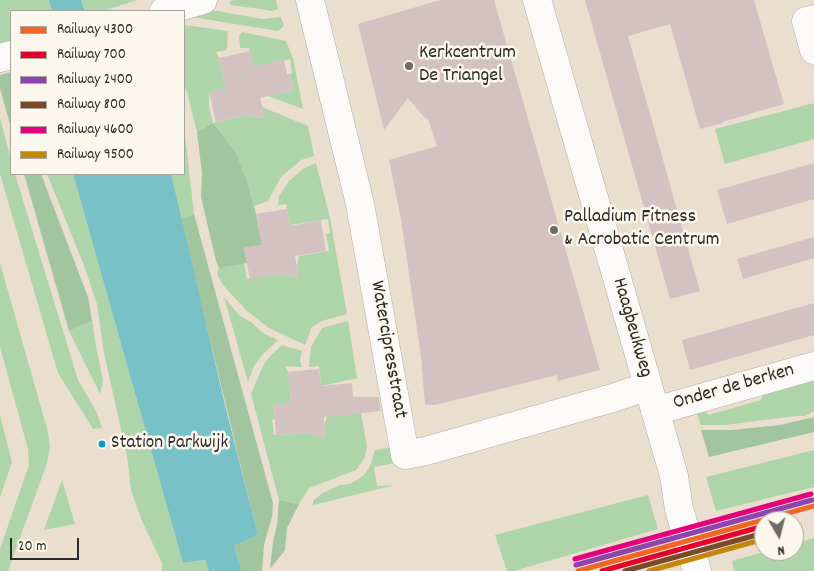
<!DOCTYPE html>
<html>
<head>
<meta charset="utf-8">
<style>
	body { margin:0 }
	#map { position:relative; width:814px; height:571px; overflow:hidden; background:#eadecf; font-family:Dekko,sans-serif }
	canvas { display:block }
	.legend { position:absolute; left:10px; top:10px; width:175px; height:165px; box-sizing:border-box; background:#fbf7ec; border:1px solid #a8a59f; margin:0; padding:6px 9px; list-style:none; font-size:15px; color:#2b2b2b }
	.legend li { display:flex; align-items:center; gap:10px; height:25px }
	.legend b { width:25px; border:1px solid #a8a59f }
	.north { position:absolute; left:754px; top:511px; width:50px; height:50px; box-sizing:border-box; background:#fbf7ec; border:1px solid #a8a59f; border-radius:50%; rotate:172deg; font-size:14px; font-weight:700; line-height:20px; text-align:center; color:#2b2b2b }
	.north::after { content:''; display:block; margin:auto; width:18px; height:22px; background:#6e6a64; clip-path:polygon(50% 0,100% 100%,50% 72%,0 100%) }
	.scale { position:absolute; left:10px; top:538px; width:69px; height:22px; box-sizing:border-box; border:2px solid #2b2b2b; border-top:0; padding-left:6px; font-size:15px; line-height:18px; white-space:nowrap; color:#2b2b2b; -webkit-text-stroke:4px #fbf7ec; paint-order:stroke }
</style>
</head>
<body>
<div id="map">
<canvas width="814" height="571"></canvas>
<ul class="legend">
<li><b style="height:6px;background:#f26522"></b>Railway 4300</li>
<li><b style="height:6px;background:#e4002b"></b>Railway 700</li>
<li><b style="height:6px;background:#8e44ad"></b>Railway 2400</li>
<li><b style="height:6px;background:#7a4b2a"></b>Railway 800</li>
<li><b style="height:6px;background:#e5007d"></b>Railway 4600</li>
<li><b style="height:6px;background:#c4870b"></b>Railway 9500</li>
</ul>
<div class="north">N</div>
<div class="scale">20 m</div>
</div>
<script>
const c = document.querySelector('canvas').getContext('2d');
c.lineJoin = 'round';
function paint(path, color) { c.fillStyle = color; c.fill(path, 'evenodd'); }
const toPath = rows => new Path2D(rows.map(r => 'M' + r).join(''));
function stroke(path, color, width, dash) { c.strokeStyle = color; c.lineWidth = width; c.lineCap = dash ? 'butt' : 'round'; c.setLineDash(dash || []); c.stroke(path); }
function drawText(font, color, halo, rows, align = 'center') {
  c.font = font + ' Dekko,sans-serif'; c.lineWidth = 5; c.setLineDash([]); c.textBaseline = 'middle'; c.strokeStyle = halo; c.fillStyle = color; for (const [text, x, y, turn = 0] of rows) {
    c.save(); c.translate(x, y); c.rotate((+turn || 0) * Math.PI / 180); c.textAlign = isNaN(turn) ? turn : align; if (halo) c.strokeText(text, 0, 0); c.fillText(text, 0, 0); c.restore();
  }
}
paint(toPath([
	[0,0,49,0,52,11,11,11,11,44,0,47],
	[81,0,137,0,103,11,85,11],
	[234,0,276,0,278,9,271,11,260,9,231,5,229,2],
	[206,9,262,19,281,17,284,26,278,31,186,16],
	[184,25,228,31,227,50,216,52,219,58,226,88,209,92,209,107,213,123,247,115,264,118,262,107,308,126,314,156,301,160,281,177,268,201,254,206,235,151,213,123,197,132,187,92,184,87],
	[242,32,286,41,293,58,303,109,268,96,293,90,290,74,292,73,290,59,253,67,249,48,240,48,239,36],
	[814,103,814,139,725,164,715,129],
	[0,118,11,159,11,174,15,174,78,380,97,413,102,428,93,429,58,373,0,174],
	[184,126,194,214,180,219,170,174,184,174],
	[316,163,330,218,347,314,322,321,312,327,305,345,269,328,247,311,223,285,217,274,219,268,244,263,247,279,281,274,298,277,297,266,299,256,329,251,326,234,330,233,328,219,290,225,286,204,278,205,279,196,289,181,303,169],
	[47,174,73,174,183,563,206,560,209,571,162,571,162,563,142,521,131,490,127,456,104,353,97,304,85,268],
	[0,263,48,432,50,447,47,463,8,571,0,571,0,549,29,465,28,449,0,347],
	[224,297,239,315,251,322,263,333,278,340,264,353,254,366,248,382],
	[92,321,96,346,103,381,100,394,69,331],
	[348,321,357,378,321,386,319,366,309,367,311,347,322,328],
	[282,345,302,351,300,360,302,367,285,366,288,372,291,403,274,405,275,419,272,420,274,435,308,433,325,438,324,427,327,416,361,413,367,447,365,457,356,470,309,488,299,504,279,500,251,394,264,364,271,355],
	[814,376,814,411,805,416,796,416,726,425,701,425,696,411,702,409,709,415,761,400,764,390],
	[0,415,12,462,0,497],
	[394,447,395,463,374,467,377,486,395,485,313,505,313,501,321,494,340,485,350,484,364,475,370,466,375,450],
	[814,450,814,487,716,511,706,477],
	[62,480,75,524,44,530],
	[648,495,658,529,514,571,507,571,495,535],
	[814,538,814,571,734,571,732,561,767,551,794,551,794,544]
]), '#aed4aa');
paint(toPath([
	[11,72,11,128,0,88,0,75],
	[213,123,235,151,247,182,256,214,262,245,244,248,247,263,219,268,216,261,201,197,202,173,197,132],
	[24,174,41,174,88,297,92,321,69,331],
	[194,214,273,503,272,517,264,545,262,571,242,571,234,546,258,535,180,219],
	[814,417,814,432,709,457,701,430,732,430,780,425],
	[279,500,299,504,287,528,285,550,270,569,273,541,277,525]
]), '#a1c59f');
paint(toPath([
	[49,0,81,0,85,11,52,11],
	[73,174,171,174,225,405,258,535,234,546,242,571,209,571,205,560,183,563]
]), '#78c1c6');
paint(toPath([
	[440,0,494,0,600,370,558,381,557,375,435,405,425,405,421,357,401,219,389,160,437,146,428,119,424,117,408,98,384,130,358,24],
	[585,0,754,0,784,104,722,122,723,123,700,129,670,24,628,36,700,291,670,299],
	[250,51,253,67,284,60,287,74,290,74,293,90,260,98,265,118,247,115,216,122,209,92,226,88,219,58],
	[814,163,814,199,727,224,717,190],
	[287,209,290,226,321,220,326,251,295,256,299,277,281,274,250,279,244,248,262,245,256,214],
	[814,237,814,258,743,279,737,259],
	[814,303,814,335,690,370,682,340],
	[319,369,321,386,352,383,353,397,379,397,381,411,324,417,325,438,308,433,276,435,274,404,291,403,288,372]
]), '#d4c2c2');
const minor = toPath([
	[310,0,360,204,405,455,426,451,616,397,648,386],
	[537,0,674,476,679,509,697,571],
	[164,11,203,0],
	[814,19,806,21,814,50],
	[0,58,11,55],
	[655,411,814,366]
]);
stroke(minor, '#b4aca4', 29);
stroke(minor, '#fcfaf8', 28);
stroke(toPath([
	[578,571,814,506]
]), '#f26522', 5);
stroke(toPath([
	[602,571,764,526]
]), '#e4002b', 5);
stroke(toPath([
	[576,565,812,500]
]), '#8e44ad', 5);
stroke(toPath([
	[625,571,764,533]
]), '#7a4b2a', 5);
stroke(toPath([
	[575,559,811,494]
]), '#e5007d', 5);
stroke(toPath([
	[649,571,764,539]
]), '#c4870b', 5);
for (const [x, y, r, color] of [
	[409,66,5,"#6e6a64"],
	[554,230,5,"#6e6a64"],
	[102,444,4.5,"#02a3c6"]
]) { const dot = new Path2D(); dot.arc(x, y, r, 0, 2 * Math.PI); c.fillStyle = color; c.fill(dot); stroke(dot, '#fbf7ec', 2); }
drawText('19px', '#2b2b2b', '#fbf7ec', [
	["Station Parkwijk",111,444]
], 'left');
drawText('20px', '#2b2b2b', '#fbf7ec', [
	["Kerkcentrum",419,54],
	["De Triangel",419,77],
	["Palladium Fitness",564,218],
	["& Acrobatic Centrum",564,241]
], 'left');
drawText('20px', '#2b2b2b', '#fbf7ec', [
	["Haagbeukweg",631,328,74],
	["Watercipresstraat",387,350,80],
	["Onder de berken",734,388,-16]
]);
</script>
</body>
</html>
